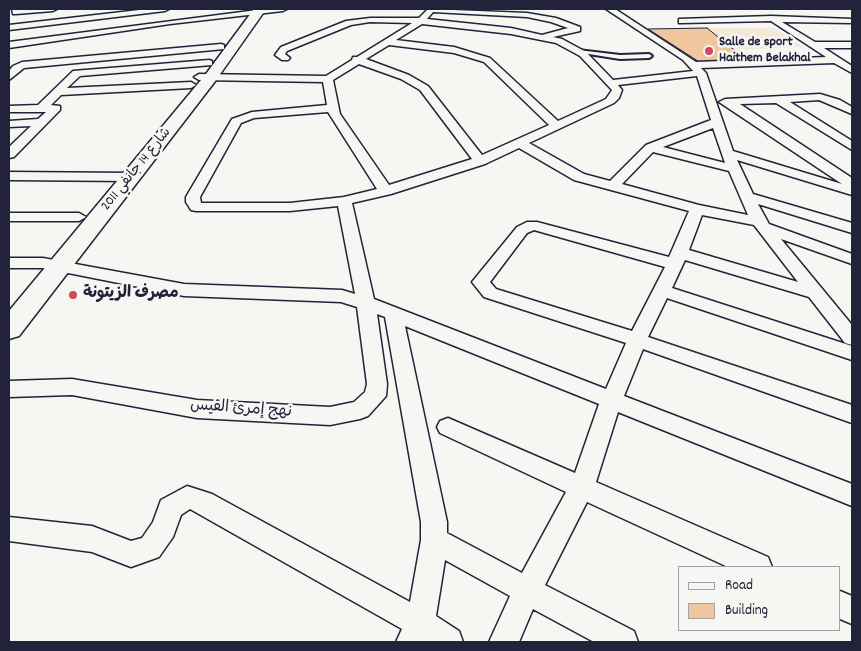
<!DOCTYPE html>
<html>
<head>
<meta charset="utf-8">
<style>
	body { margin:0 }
	#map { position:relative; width:861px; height:651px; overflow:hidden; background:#f6f6f2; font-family:Dekko,sans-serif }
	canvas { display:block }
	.frame { position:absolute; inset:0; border:10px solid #22223b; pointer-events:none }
	.legend { position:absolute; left:678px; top:566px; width:162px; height:65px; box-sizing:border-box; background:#f6f6f2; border:1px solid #a1a1a9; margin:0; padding:6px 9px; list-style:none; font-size:15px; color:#22223b }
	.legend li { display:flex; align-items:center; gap:10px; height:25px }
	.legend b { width:25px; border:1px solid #a1a1a9 }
</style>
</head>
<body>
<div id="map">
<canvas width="861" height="651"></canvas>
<div class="frame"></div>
<ul class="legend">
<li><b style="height:6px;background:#f6f6f2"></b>Road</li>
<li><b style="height:14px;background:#f0c69f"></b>Building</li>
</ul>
</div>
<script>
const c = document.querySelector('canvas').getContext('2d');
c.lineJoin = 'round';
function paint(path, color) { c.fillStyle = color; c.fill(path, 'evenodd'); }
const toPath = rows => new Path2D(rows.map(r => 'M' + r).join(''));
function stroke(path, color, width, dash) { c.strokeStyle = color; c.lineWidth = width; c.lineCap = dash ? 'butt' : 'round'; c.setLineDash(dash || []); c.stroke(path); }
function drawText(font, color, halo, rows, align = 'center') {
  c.font = font + ' Dekko,"Playpen Sans Arabic",sans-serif'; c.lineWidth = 5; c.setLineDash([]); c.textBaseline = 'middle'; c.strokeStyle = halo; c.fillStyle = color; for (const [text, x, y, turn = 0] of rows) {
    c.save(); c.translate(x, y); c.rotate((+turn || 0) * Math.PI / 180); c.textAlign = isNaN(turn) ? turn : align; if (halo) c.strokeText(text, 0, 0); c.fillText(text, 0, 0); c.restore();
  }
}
paint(toPath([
	[707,28,774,28,804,47,737,50]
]), '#f4e8d9');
const building = toPath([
	[707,28,748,61,701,63,648,29,707,28]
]);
paint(building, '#f0c69f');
stroke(building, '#22223b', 1);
const lane = toPath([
	[578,50,620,55,649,54,652,56,649,58,620,59,576,52,578,50]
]);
const street = toPath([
	[12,9,57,9,53,11,16,14,13,14,12,9],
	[148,9,169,9,165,11,9,30,9,25,148,9],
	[265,9,287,9,283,11,170,24,9,48,9,42,265,9],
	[428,9,527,13,556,18,580,27,580,31,553,37,562,39,586,52,613,80,693,71,683,60,606,9,615,9,696,62,826,57,771,21,682,23,679,23,679,19,771,16,852,19,852,23,782,22,815,42,852,42,852,48,824,48,852,66,852,73,834,63,701,68,706,73,733,151,842,184,719,102,725,99,820,94,840,100,852,107,852,114,819,100,790,102,852,141,852,150,776,103,740,104,852,178,852,195,737,160,753,194,852,223,852,233,758,204,769,224,852,254,852,264,781,239,852,325,852,345,845,343,809,297,685,260,672,288,852,346,852,360,667,298,648,337,852,405,852,423,643,349,624,396,852,484,852,506,618,412,596,482,768,557,772,567,728,567,587,502,545,585,634,631,638,642,594,642,533,609,519,642,489,642,510,596,445,560,436,616,459,631,463,642,396,642,402,629,190,509,181,515,173,537,159,557,131,567,92,552,9,541,9,517,92,526,131,541,142,538,153,522,161,500,187,486,212,494,410,602,421,540,421,522,385,317,377,314,387,384,386,396,368,416,360,419,330,425,197,418,72,395,9,397,9,381,72,379,197,400,330,407,354,402,365,392,367,384,357,307,341,302,184,296,43,268,9,268,9,258,43,258,184,284,342,290,355,294,338,206,290,211,196,211,191,210,186,202,186,197,232,119,252,112,327,105,323,82,199,80,194,77,199,74,326,76,352,60,353,57,357,57,412,23,370,22,351,25,287,51,285,54,290,58,288,60,282,60,275,55,281,47,346,21,370,18,419,18,428,9],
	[433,12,527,17,551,22,568,28,542,35,511,28,427,19,433,12],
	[422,24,511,34,556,43,580,56,612,90,606,99,558,121,490,58,454,47,396,40,422,24],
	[389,45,454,53,484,62,549,125,482,155,428,86,409,75,366,59,389,45],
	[359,64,401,79,420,90,472,159,389,185,340,114,333,80,359,64],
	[697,76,711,120,646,145,610,181,584,174,529,143,614,103,619,98,622,90,618,85,697,76],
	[328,112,377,189,344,197,290,203,201,203,200,197,241,123,254,118,328,112],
	[713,128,725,163,663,147,713,128],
	[519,148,574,180,689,211,669,257,537,222,527,222,517,227,472,282,484,297,626,343,606,389,374,299,352,203,391,194,485,164,519,148],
	[653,152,729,171,748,215,699,205,622,184,653,152],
	[702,215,754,225,798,282,689,250,702,215],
	[534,230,665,267,632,331,496,289,490,282,527,233,534,230],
	[405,326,599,404,575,473,448,418,440,421,437,427,440,433,566,492,522,573,447,533,447,522,405,326],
	[221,44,224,45,224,49,24,68,9,80,9,71,13,66,22,62,221,44],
	[209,60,212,61,212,65,80,76,67,88,191,82,196,85,191,88,61,95,51,105,60,106,60,110,14,157,9,158,9,147,31,126,9,127,9,121,38,119,46,112,9,112,9,106,38,105,73,71,209,60],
	[9,172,131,173,138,177,131,181,9,180,9,172],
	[9,213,79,213,86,217,79,221,9,221,9,213],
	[840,591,852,596,852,624,840,619,840,591]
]);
const secondary = toPath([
	[254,9,266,9,216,80,19,336,9,339,9,311,206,74,254,9]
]);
stroke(lane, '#22223b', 4);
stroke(street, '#22223b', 3);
stroke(secondary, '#22223b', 3);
paint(lane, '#f6f6f2');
paint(street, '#f6f6f2');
paint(secondary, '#f6f6f2');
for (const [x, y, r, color] of [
	[709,51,5,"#d1495b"],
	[73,295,5,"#d1495b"]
]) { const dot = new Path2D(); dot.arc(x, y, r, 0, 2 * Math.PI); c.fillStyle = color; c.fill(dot); stroke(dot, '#f6f6f2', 2); }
drawText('bold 14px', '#22223b', '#f6f6f2', [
	["Salle de sport",719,43],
	["Haithem Belakhal",719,59]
], 'left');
drawText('14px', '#22223b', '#f6f6f2', [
	["شارع 14 جانفي 2011",137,170,-51]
]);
drawText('bold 16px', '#22223b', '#f6f6f2', [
	["مصرف الزيتونة",83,295]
], 'left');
drawText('16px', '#22223b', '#f6f6f2', [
	["نهج إمرئ القيس",241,410,4]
]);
</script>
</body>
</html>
